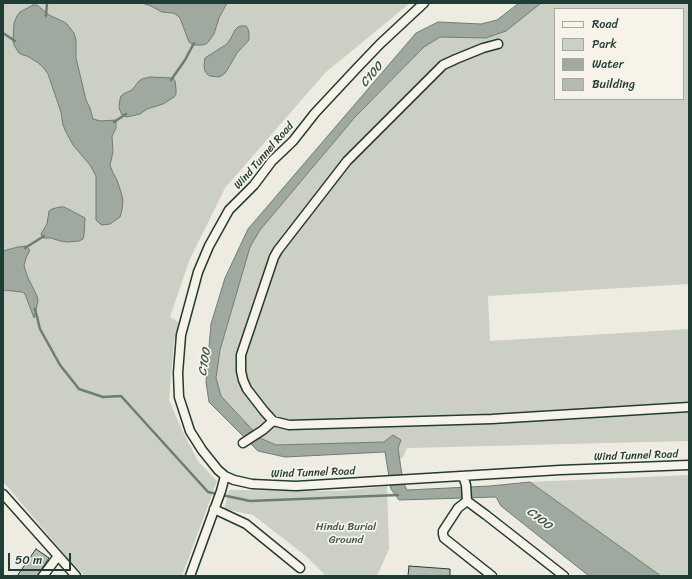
<!DOCTYPE html>
<html>
<head>
<meta charset="utf-8">
<style>
	body { margin:0 }
	#map { position:relative; width:692px; height:579px; overflow:hidden; background:#eeece1; font-family:Sriracha,sans-serif }
	canvas { display:block }
	.frame { position:absolute; inset:0; border:4px solid #1f3d34; pointer-events:none }
	.legend { position:absolute; left:554px; top:8px; width:130px; height:92px; box-sizing:border-box; background:#f7f3e8; border:1px solid #a1aaa0; margin:0; padding:5px 7px; list-style:none; font-size:12px; color:#1f3d34 }
	.legend li { display:flex; align-items:center; gap:8px; height:20px }
	.legend b { width:20px; border:1px solid #a1aaa0 }
	.scale { position:absolute; left:8px; top:553px; width:63px; height:18px; box-sizing:border-box; border:2px solid #1f3d34; border-top:0; padding-left:5px; font-size:12px; line-height:14px; white-space:nowrap; color:#1f3d34; -webkit-text-stroke:3px #f7f3e8; paint-order:stroke }
</style>
</head>
<body>
<div id="map">
<canvas width="692" height="579"></canvas>
<div class="frame"></div>
<ul class="legend">
<li><b style="height:5px;background:#f7f3e8"></b>Road</li>
<li><b style="height:11px;background:#cccfc4"></b>Park</li>
<li><b style="height:11px;background:#9fa99f"></b>Water</li>
<li><b style="height:11px;background:#b5bbb0"></b>Building</li>
</ul>
<div class="scale">50 m</div>
</div>
<script>
const c = document.querySelector('canvas').getContext('2d');
c.lineJoin = 'round';
function paint(path, color) { c.fillStyle = color; c.fill(path, 'evenodd'); }
const toPath = rows => new Path2D(rows.map(r => 'M' + r).join(''));
function stroke(path, color, width, dash) { c.strokeStyle = color; c.lineWidth = width; c.lineCap = dash ? 'butt' : 'round'; c.setLineDash(dash || []); c.stroke(path); }
function drawText(font, color, halo, rows, align = 'center') {
  c.font = font + ' Sriracha,sans-serif'; c.lineWidth = 3.5; c.setLineDash([]); c.textBaseline = 'middle'; c.strokeStyle = halo; c.fillStyle = color; for (const [text, x, y, turn = 0] of rows) {
    c.save(); c.translate(x, y); c.rotate((+turn || 0) * Math.PI / 180); c.textAlign = isNaN(turn) ? turn : align; if (halo) c.strokeText(text, 0, 0); c.fillText(text, 0, 0); c.restore();
  }
}
paint(toPath([
	[3,3,410,3,325,73,225,188,189,261,170,317,180,323,174,341,169,400,182,430,198,461,217,481,182,576,85,576,70,561,7,486,3,483],
	[541,3,689,3,689,284,488,296,490,341,689,329,689,441,407,448,403,457,400,459,398,448,384,442,276,445,260,438,221,396,216,378,220,350,250,247,260,230,355,117,424,47,440,37,486,38,506,31],
	[555,9,683,9,683,99,555,99],
	[689,475,689,576,661,576,530,482],
	[387,486,389,549,377,576,326,576,306,556,253,515,224,509,229,490,342,491]
]), '#cccfc4');
const water = toPath([
	[142,3,227,3,219,18,214,34,209,41,206,44,202,45,193,45,189,42,180,18,177,15,173,13,162,12,151,6,142,3],
	[519,3,541,3,506,31,486,38,440,37,424,47,355,117,260,230,250,247,220,350,216,378,221,396,260,438,276,445,384,442,393,435,401,440,398,448,403,482,407,490,490,486,530,482,661,576,589,576,501,506,496,497,399,500,391,489,385,452,285,457,258,451,209,402,206,382,211,324,225,278,248,229,416,33,438,22,481,24,497,20,519,3],
	[33,5,37,5,49,15,66,23,74,33,76,40,76,58,86,100,90,108,93,119,101,121,116,120,116,128,112,136,113,152,110,165,113,173,117,180,121,192,123,200,122,210,120,217,110,224,102,225,99,223,96,220,96,176,90,165,73,145,66,132,63,125,61,112,48,74,43,67,37,62,27,56,23,55,19,53,14,45,13,41,14,23,17,16,20,12,33,5],
	[241,26,246,26,248,29,249,33,249,40,237,53,226,72,224,74,219,77,210,76,207,74,205,71,204,66,205,58,227,44,231,38,235,30,238,27,241,26],
	[150,77,173,78,175,81,176,89,176,94,174,97,163,104,147,109,140,114,127,117,122,115,119,108,120,99,121,96,125,93,132,90,139,81,142,79,150,77],
	[60,207,64,207,68,209,85,218,84,235,83,239,79,241,68,242,60,241,51,238,43,238,41,234,47,224,49,211,52,209,60,207],
	[26,246,30,250,26,258,24,266,28,278,37,296,38,301,34,318,25,294,22,292,3,290,3,251,18,247,26,246]
]);
paint(water, '#9fa99f');
stroke(water, '#6c7e74', 1);
stroke(toPath([
	[46,16,47,3],
	[3,33,15,41],
	[171,80,185,60,194,43],
	[114,122,126,114],
	[25,248,44,236],
	[35,309,40,329,60,365,79,389,103,397,121,396,208,492,250,501,398,495]
]), '#6c7e74', 2.5);
const building = toPath([
	[36,549,49,558,37,576,17,576,36,549],
	[409,566,450,569,450,576,408,576,409,566]
]);
paint(building, '#b5bbb0');
stroke(building, '#1f3d34', 1);
const minor = toPath([
	[424,3,380,44,357,68,315,113,293,141,272,161,254,185,229,210,209,246,198,272,181,335,178,373,179,397,190,431,202,450,218,470,225,476,234,480,252,484,296,486,560,470,689,465],
	[498,44,483,48,456,59,443,65,347,161,278,250,274,257,241,355,241,371,243,380,247,389,264,411,273,421,289,425,492,419,689,407],
	[243,443,263,430,273,421],
	[463,476,466,485,467,501,486,515,564,576],
	[3,494,76,576],
	[467,501,458,508,443,531,443,534,444,538,492,576],
	[214,509,246,524,300,568],
	[43,576,58,556],
	[190,576,221,491,225,476]
]);
stroke(minor, '#1f3d34', 11);
stroke(minor, '#f7f3e8', 8);
drawText('11px', '#1f3d34', '#f7f3e8', [
	["Wind Tunnel Road",264,156,-49],
	["Wind Tunnel Road",636,456,-2],
	["Wind Tunnel Road",313,473,-2]
]);
drawText('11px', '#425a51', '#f7f3e8', [
	["Hindu Burial",346,527],
	["Ground",346,540]
]);
drawText('italic 12px', '#3f584f', '#f7f3e8', [
	["C100",372,75,-50],
	["C100",205,362,-81],
	["C100",539,519,38]
]);
</script>
</body>
</html>
